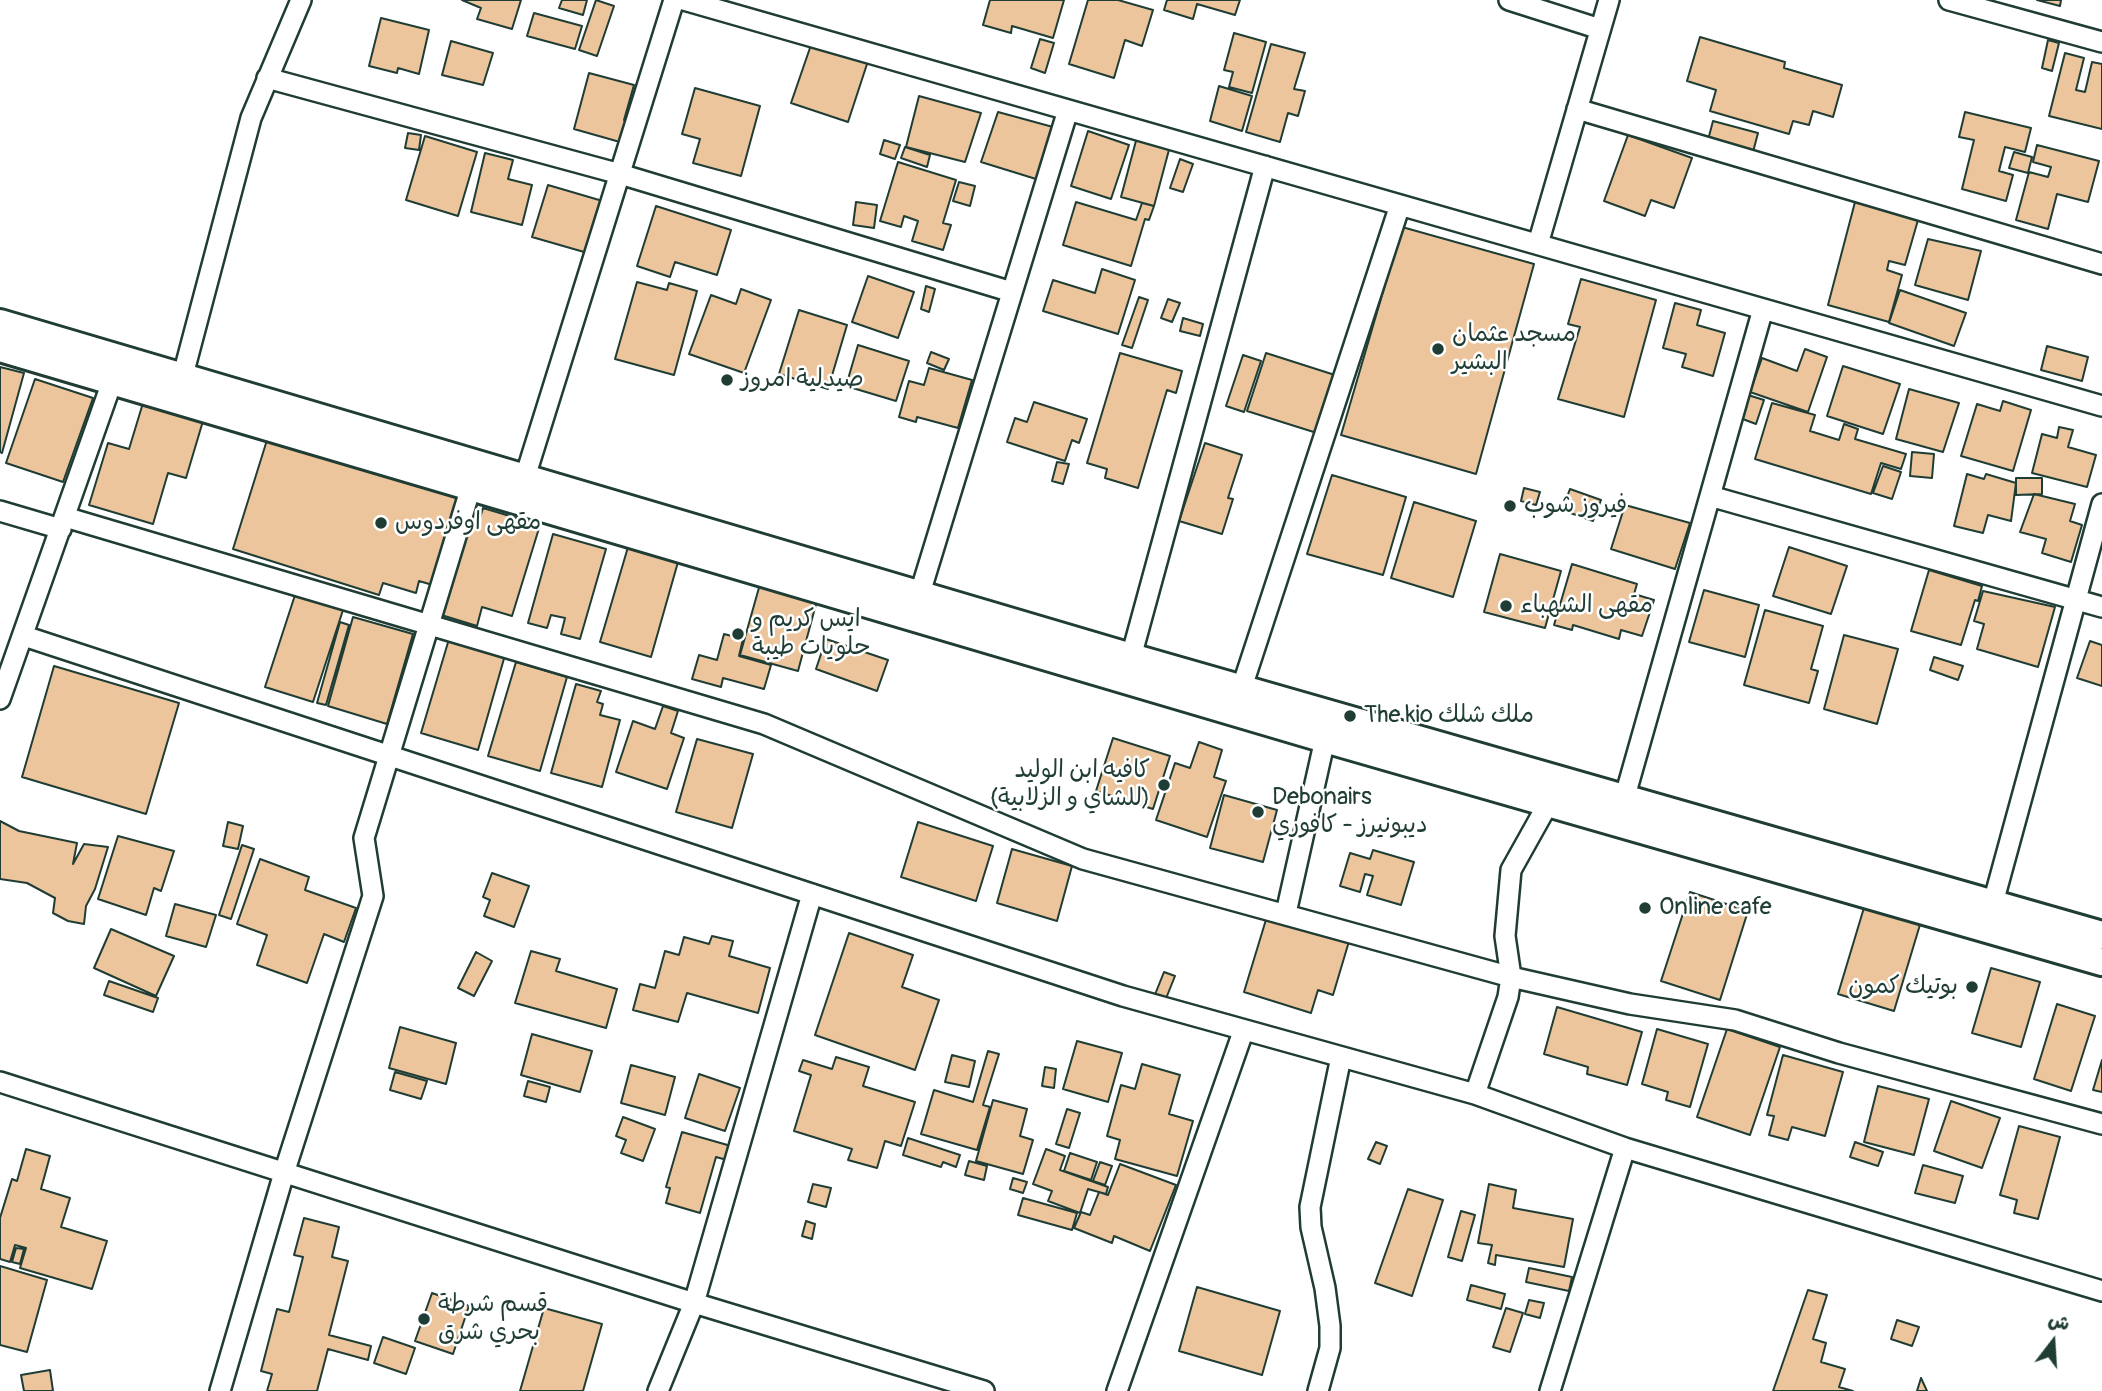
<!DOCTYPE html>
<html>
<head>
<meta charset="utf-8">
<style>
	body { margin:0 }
	#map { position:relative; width:2102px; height:1391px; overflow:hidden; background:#fff; font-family:Pangolin,"Playpen Sans Arabic",sans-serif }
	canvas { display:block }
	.north { position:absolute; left:2018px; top:1307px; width:70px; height:70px; -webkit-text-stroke:5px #fff; paint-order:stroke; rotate:17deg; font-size:19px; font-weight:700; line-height:28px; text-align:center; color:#1f3d34 }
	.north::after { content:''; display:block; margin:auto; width:24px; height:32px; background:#1f3d34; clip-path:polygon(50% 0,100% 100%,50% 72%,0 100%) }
</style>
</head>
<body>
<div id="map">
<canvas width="2102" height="1391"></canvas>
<div class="north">ش</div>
</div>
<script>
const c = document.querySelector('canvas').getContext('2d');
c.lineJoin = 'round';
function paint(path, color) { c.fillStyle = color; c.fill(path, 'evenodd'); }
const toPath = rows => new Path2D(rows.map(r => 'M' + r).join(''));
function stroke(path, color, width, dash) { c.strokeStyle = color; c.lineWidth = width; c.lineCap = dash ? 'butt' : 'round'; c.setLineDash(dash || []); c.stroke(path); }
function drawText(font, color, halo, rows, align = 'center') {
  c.font = font + ' Pangolin,"Playpen Sans Arabic",sans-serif'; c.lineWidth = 5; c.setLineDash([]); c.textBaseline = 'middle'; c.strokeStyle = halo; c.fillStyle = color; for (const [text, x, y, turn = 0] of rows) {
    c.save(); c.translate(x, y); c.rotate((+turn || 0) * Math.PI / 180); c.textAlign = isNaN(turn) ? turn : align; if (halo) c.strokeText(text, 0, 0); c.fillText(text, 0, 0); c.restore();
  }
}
const building = toPath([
	[462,0,521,0,512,29,477,19,481,8,462,0],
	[562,0,587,0,583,15,559,8,562,0],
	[596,0,614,6,597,56,579,50,596,0],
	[990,0,1064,0,1053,38,1012,26,1011,33,983,25,990,0],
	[1088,0,1118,0,1153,10,1142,46,1125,40,1114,78,1069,64,1088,0],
	[1167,0,1240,0,1235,15,1197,4,1193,19,1164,10,1167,0],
	[2037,0,2061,0,2060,6,2037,0],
	[534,13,582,26,575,49,527,36,534,13],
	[381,18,429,30,419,74,398,68,397,73,369,66,381,18],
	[1234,33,1266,42,1252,93,1229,87,1233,72,1224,70,1234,33],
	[1700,37,1785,62,1784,68,1842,85,1833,117,1813,111,1809,125,1793,121,1789,134,1710,111,1716,90,1687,81,1700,37],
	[1040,39,1054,43,1045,73,1031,68,1040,39],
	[2048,40,2059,43,2052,71,2042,68,2048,40],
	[451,41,493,53,483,85,442,75,451,41],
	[812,42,868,61,848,122,791,103,812,42],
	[1271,44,1305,53,1294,89,1305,91,1298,116,1288,113,1280,142,1246,132,1271,44],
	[2065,53,2084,58,2076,90,2085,92,2092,62,2102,64,2102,129,2049,116,2065,53],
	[589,73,634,85,624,120,633,122,627,144,574,129,589,73],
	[1219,86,1252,96,1242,131,1210,121,1219,86],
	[695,88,760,106,741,176,693,163,700,139,682,134,695,88],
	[919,96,981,113,965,162,906,147,919,96],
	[998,112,1053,127,1036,179,981,162,998,112],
	[1965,112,2031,128,2025,152,2005,147,1999,171,2013,175,2006,201,1962,189,1974,140,1959,137,1965,112],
	[1713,121,1758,133,1753,152,1708,140,1713,121],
	[1088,131,1129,145,1111,199,1071,186,1088,131],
	[408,133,421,135,419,150,405,148,408,133],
	[1628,135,1692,158,1674,208,1651,200,1645,216,1604,201,1628,135],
	[425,136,477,152,458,216,406,200,425,136],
	[1137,137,1170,146,1154,206,1121,197,1137,137],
	[884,140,900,145,895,159,880,154,884,140],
	[2037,145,2099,161,2088,202,2057,194,2048,229,2016,220,2029,172,2048,177,2051,167,2033,162,2037,145],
	[905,147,930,155,927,167,901,158,905,147],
	[2014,152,2032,157,2028,173,2009,168,2014,152],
	[485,153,513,160,508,179,532,185,522,225,471,212,485,153],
	[1180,159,1193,164,1183,192,1170,188,1180,159],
	[898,162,956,180,943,223,951,225,943,250,912,241,918,221,904,216,901,227,880,221,898,162],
	[959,182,975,186,970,206,953,201,959,182],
	[548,185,606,202,591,254,532,237,548,185],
	[856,202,877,205,874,228,853,225,856,202],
	[1076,202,1136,220,1142,203,1154,206,1149,220,1145,219,1131,266,1063,245,1076,202],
	[1855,202,1918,220,1905,265,1889,261,1887,270,1902,275,1889,322,1828,305,1855,202],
	[656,206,731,230,717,275,675,262,670,277,637,266,656,206],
	[1402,227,1534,264,1476,474,1341,435,1402,227],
	[1928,239,1981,251,1968,300,1915,285,1928,239],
	[1102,269,1135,280,1118,334,1043,311,1053,280,1095,293,1102,269],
	[868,276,914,292,898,338,852,322,868,276],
	[1581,279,1656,300,1624,417,1558,399,1580,327,1568,324,1581,279],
	[637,282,667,290,669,283,697,291,674,375,615,359,637,282],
	[926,286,935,289,929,312,921,309,926,286],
	[741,289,771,300,744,373,689,354,711,295,736,304,741,289],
	[1900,290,1966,313,1954,346,1889,323,1900,290],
	[1139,297,1148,300,1132,348,1122,345,1139,297],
	[1168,299,1180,303,1172,322,1161,318,1168,299],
	[1675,303,1701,310,1697,325,1725,333,1713,376,1682,367,1686,354,1663,348,1675,303],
	[799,310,847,325,828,389,779,374,799,310],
	[1183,318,1203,324,1200,336,1180,331,1183,318],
	[858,345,909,361,896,401,846,386,858,345],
	[2047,346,2088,357,2082,381,2041,370,2047,346],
	[1805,349,1827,357,1808,412,1750,392,1762,358,1797,371,1805,349],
	[931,352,949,359,944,370,927,363,931,352],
	[1120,353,1182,371,1176,393,1167,390,1138,488,1105,478,1107,469,1087,463,1120,353],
	[1266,353,1338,376,1320,434,1247,411,1266,353],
	[1243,355,1261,361,1244,412,1226,406,1243,355],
	[1843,366,1900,384,1883,434,1827,416,1843,366],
	[0,367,24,373,2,453,0,452,0,367],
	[929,368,972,380,958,428,917,417,916,422,899,417,909,381,924,385,929,368],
	[35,379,93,398,63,482,6,463,35,379],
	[1909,389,1959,403,1943,452,1896,439,1909,389],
	[1748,395,1764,400,1756,424,1740,418,1748,395],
	[2003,401,2031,410,2013,471,1961,456,1977,404,2000,411,2003,401],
	[1034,402,1087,419,1079,443,1072,440,1065,461,1007,442,1015,418,1027,422,1034,402],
	[143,403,203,421,186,478,168,473,153,524,89,505,108,443,129,449,143,403],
	[1772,403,1815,415,1810,431,1839,440,1844,424,1858,429,1855,439,1906,454,1901,469,1881,463,1871,494,1755,459,1772,403],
	[2059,427,2073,430,2068,447,2096,455,2087,487,2032,473,2042,434,2057,438,2059,427],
	[294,439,461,492,436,586,419,581,416,593,383,583,379,595,233,549,267,440,291,448,294,439],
	[1205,443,1242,455,1228,498,1233,499,1222,534,1179,521,1205,443],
	[1912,452,1934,454,1932,478,1910,476,1912,452],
	[1057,462,1069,464,1063,484,1052,481,1057,462],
	[1883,466,1901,472,1892,499,1873,493,1883,466],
	[1967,474,1984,479,1986,474,2016,483,2011,521,1988,515,1983,533,1954,526,1967,474],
	[1332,475,1406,497,1383,575,1307,554,1332,475],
	[2016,478,2042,478,2042,494,2016,495,2016,478],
	[1524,488,1540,492,1536,505,1521,501,1524,488],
	[1570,489,1601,500,1593,521,1562,510,1570,489],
	[2034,494,2075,504,2070,521,2082,525,2071,562,2042,553,2046,539,2020,532,2034,494],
	[1414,502,1476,521,1453,597,1391,578,1414,502],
	[1625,505,1690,523,1675,569,1611,549,1625,505],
	[483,508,540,525,512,616,482,607,477,626,438,614,465,524,477,528,483,508],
	[553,534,606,549,580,639,561,634,565,618,551,615,547,628,528,623,553,534],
	[628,547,678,562,651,657,600,642,628,547],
	[1789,547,1847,566,1831,614,1773,596,1789,547],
	[1500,554,1561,571,1545,628,1484,612,1500,554],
	[1572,564,1637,584,1634,594,1654,600,1642,636,1621,630,1619,639,1573,625,1572,630,1554,625,1572,564],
	[1929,570,1982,586,1978,601,1975,600,1961,645,1911,631,1929,570],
	[762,577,819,593,798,671,740,655,762,577],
	[1704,590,1759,605,1745,657,1689,642,1704,590],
	[1983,591,2055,607,2038,667,1977,649,1984,624,1974,621,1983,591],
	[296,592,344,607,313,702,265,687,296,592],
	[1765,610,1823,626,1811,669,1818,671,1809,703,1744,685,1765,610],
	[353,617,413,634,387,724,328,706,353,617],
	[340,622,349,625,326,705,317,703,340,622],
	[724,634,743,639,739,656,771,665,764,689,723,678,721,687,692,679,699,655,717,660,724,634],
	[1844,635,1898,649,1877,724,1824,709,1844,635],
	[449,639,505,655,478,750,421,733,449,639],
	[826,639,888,660,877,691,816,669,826,639],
	[2090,641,2102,645,2102,686,2077,678,2090,641],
	[1934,657,1963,666,1958,680,1930,670,1934,657],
	[516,662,567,677,540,771,488,756,516,662],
	[54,666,179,703,146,814,22,777,54,666],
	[576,684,601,691,597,702,603,704,600,715,620,720,602,787,551,773,576,684],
	[663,706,678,711,671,733,684,738,667,789,616,772,633,721,655,729,663,706],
	[1113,738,1170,756,1153,809,1096,791,1113,738],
	[697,739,753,754,732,828,676,812,697,739],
	[1199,742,1222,750,1214,777,1226,781,1207,837,1156,820,1175,763,1190,768,1199,742],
	[1224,795,1277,810,1263,862,1210,848,1224,795],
	[0,821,19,831,77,843,73,864,84,844,108,847,95,889,86,906,84,924,68,921,53,913,55,898,27,883,0,879,0,821],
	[228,822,243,826,238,849,223,846,228,822],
	[918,822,993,846,976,901,901,877,918,822],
	[118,836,174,851,161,891,154,888,146,915,98,899,118,836],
	[242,845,254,849,231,919,219,915,242,845],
	[1012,849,1072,866,1057,921,997,903,1012,849],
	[1373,850,1414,862,1401,905,1367,895,1373,876,1365,874,1360,892,1340,886,1350,853,1370,859,1373,850],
	[260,859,309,877,305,890,356,908,344,942,324,934,307,983,257,965,267,935,237,924,260,859],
	[492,873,529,886,514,927,484,916,490,900,483,897,492,873],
	[1690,892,1748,911,1720,1000,1661,981,1690,892],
	[1866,901,1922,918,1894,1011,1838,994,1866,901],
	[175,904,216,915,206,947,166,936,175,904],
	[1268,913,1350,938,1333,995,1318,990,1311,1013,1244,992,1268,913],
	[111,929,174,956,156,996,94,968,111,929],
	[849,933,913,955,902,987,939,1000,915,1070,815,1035,849,933],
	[712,936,733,941,729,956,770,968,758,1013,687,993,678,1022,633,1010,640,984,655,988,665,951,679,955,684,937,709,944,712,936],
	[531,951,560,959,556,971,617,989,606,1028,515,1003,531,951],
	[476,952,492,961,474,996,458,988,476,952],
	[1991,968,2040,982,2021,1047,1972,1033,1991,968],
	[1164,972,1175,976,1165,1001,1154,997,1164,972],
	[109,981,158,998,153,1012,104,995,109,981],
	[2057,1004,2095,1016,2071,1091,2034,1079,2057,1004],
	[1557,1007,1642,1032,1627,1085,1587,1074,1588,1067,1544,1054,1557,1007],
	[400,1027,456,1043,446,1084,389,1068,400,1027],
	[1657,1029,1708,1044,1690,1107,1666,1100,1668,1092,1642,1084,1657,1029],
	[1727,1029,1780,1047,1750,1135,1697,1117,1727,1029],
	[532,1034,592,1051,580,1092,521,1075,532,1034],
	[1077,1041,1122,1053,1108,1102,1063,1089,1077,1041],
	[988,1051,999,1054,983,1105,990,1107,977,1150,921,1134,934,1090,973,1102,988,1051],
	[952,1055,975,1061,969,1087,945,1082,952,1055],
	[1783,1055,1843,1072,1825,1136,1792,1127,1788,1140,1769,1135,1774,1116,1767,1115,1783,1055],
	[836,1057,869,1067,863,1086,915,1102,901,1146,885,1141,877,1168,848,1160,852,1149,794,1131,811,1075,799,1071,803,1060,832,1069,836,1057],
	[2102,1060,2102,1092,2093,1090,2102,1060],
	[1142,1064,1180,1075,1169,1114,1193,1121,1177,1176,1115,1159,1120,1140,1107,1136,1121,1085,1135,1089,1142,1064],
	[631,1065,675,1077,665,1115,621,1103,631,1065],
	[1045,1067,1056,1069,1054,1088,1042,1086,1045,1067],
	[395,1072,427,1081,421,1099,390,1090,395,1072],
	[699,1074,740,1088,725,1131,685,1118,699,1074],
	[528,1081,550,1087,546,1102,524,1096,528,1081],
	[1878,1086,1929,1099,1914,1155,1864,1142,1878,1086],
	[993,1100,1027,1109,1020,1136,1033,1140,1023,1174,976,1161,993,1100],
	[1951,1101,2000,1118,1982,1168,1934,1151,1951,1101],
	[1067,1109,1080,1113,1069,1148,1056,1144,1067,1109],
	[623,1117,655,1129,643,1161,621,1153,626,1140,616,1136,623,1117],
	[2019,1126,2060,1137,2038,1219,2014,1213,2017,1200,2000,1195,2019,1126],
	[682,1132,731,1146,727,1160,716,1157,700,1213,666,1203,670,1188,666,1187,682,1132],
	[908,1138,960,1155,956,1167,943,1162,941,1167,903,1155,908,1138],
	[1376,1142,1387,1146,1380,1164,1368,1159,1376,1142],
	[1855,1142,1883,1152,1878,1166,1850,1157,1855,1142],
	[26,1149,50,1156,41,1189,70,1198,61,1227,107,1241,92,1289,20,1268,26,1248,15,1245,10,1262,0,1259,0,1218,12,1179,17,1181,26,1149],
	[1046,1149,1065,1156,1060,1170,1108,1187,1106,1194,1088,1189,1080,1213,1048,1201,1052,1191,1033,1184,1046,1149],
	[1070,1153,1097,1162,1091,1180,1064,1171,1070,1153],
	[969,1161,987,1166,984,1180,965,1175,969,1161],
	[1100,1162,1112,1166,1105,1185,1093,1181,1100,1162],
	[1120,1164,1176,1185,1150,1251,1114,1236,1112,1243,1074,1228,1081,1212,1090,1215,1099,1192,1108,1195,1120,1164],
	[1923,1165,1963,1176,1955,1203,1915,1193,1923,1165],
	[1013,1178,1027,1182,1023,1193,1010,1189,1013,1178],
	[813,1184,831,1188,826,1207,808,1202,813,1184],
	[1489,1184,1516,1190,1513,1208,1573,1219,1564,1267,1496,1255,1495,1265,1488,1263,1492,1245,1478,1243,1489,1184],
	[1408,1189,1443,1200,1412,1296,1375,1283,1408,1189],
	[1023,1198,1077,1213,1072,1230,1018,1215,1023,1198],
	[1461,1211,1475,1215,1462,1261,1448,1257,1461,1211],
	[304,1218,339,1227,332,1257,348,1261,329,1335,371,1346,368,1360,328,1349,317,1391,267,1391,272,1374,261,1371,277,1309,289,1312,303,1257,294,1255,304,1218],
	[806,1221,815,1224,812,1239,802,1236,806,1221],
	[16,1248,24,1249,20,1264,12,1262,16,1248],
	[0,1266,47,1280,27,1352,0,1345,0,1266],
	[1529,1268,1572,1277,1569,1291,1526,1282,1529,1268],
	[1471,1285,1505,1294,1501,1309,1467,1300,1471,1285],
	[1197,1287,1280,1311,1262,1375,1179,1351,1197,1287],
	[1808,1290,1827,1295,1813,1339,1826,1343,1821,1362,1845,1369,1839,1387,1853,1391,1773,1391,1808,1290],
	[432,1293,469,1306,453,1354,415,1341,432,1293],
	[1529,1300,1544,1303,1540,1318,1525,1314,1529,1300],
	[544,1308,602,1324,583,1391,520,1391,544,1308],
	[1506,1308,1523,1313,1510,1352,1493,1347,1506,1308],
	[1897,1320,1919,1327,1912,1346,1891,1339,1897,1320],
	[383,1337,415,1348,406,1374,374,1363,383,1337],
	[50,1370,53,1391,24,1391,21,1375,50,1370],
	[1921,1378,1927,1391,1917,1391,1921,1378]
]);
paint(building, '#ecc59c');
stroke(building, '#1f3d34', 2);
const street = toPath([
	[684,0,2102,406],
	[1509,0,1600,29],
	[1949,0,2102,42],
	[267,78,620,174,1012,292],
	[1577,109,2102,264],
	[1538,244,1609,0],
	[183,375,251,118,301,0],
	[521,490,674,0],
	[1710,496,2102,607],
	[0,511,61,529],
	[65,517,764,724,1083,859,1511,977,1630,1004,1735,1020,1839,1053,2102,1124],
	[920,593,1068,110],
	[24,636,1123,996,1475,1094,1625,1148,2102,1291],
	[1131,657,1265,166],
	[1231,693,1242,687,1400,205],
	[0,699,113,379],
	[1613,803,1625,796,1763,309],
	[1993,903,2102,504],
	[1286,913,1325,739],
	[0,1082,694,1303,984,1391],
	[1475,1094,1508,997,1511,977,1505,936,1511,870,1549,802],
	[220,1391,284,1173,373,896,364,838,471,487],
	[658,1391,694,1303,812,894],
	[1117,1391,1243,1032],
	[1318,1391,1330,1348,1330,1326,1325,1288,1311,1227,1310,1207,1341,1057],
	[1550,1391,1625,1148]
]);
const secondary = toPath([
	[0,323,1131,657,2102,935],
	[0,348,1325,739,2102,962]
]);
stroke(street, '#1f3d34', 24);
stroke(secondary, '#1f3d34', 32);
stroke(street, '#fff', 19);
stroke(secondary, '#fff', 26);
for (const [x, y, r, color] of [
	[1438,349,7,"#1f3d34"],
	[727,380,7,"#1f3d34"],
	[1510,506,7,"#1f3d34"],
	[381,523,7,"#1f3d34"],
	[1506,606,7,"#1f3d34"],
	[738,634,7,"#1f3d34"],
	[1350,716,7,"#1f3d34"],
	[1164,785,7,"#1f3d34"],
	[1258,812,7,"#1f3d34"],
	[1645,908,7,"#1f3d34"],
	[1972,987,7,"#1f3d34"],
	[424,1319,7,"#1f3d34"]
]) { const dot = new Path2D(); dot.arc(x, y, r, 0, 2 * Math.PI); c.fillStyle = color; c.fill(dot); stroke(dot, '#fff', 2.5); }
drawText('24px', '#1f3d34', '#fff', [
	["مسجد عثمان",1452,335],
	["البشير",1452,363],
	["صيدلية امروز",741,380],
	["فيروز شوب",1524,506],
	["مقهى اوفردوس",395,523],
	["مقهى الشهباء",1520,606],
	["ايس كريم و",752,620],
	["حلويات طيبة",752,648],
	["The kio ملك شلك",1364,716],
	["كافيه ابن الوليد",1150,771,"right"],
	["(للشاي و الزلابية)",1150,799,"right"],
	["Debonairs",1272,798],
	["ديبونيرز - كافوري",1272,826],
	["Online cafe",1659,908],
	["بوتيك كمون",1958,987,"right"],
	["قسم شرطة",438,1305],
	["بحري شرق",438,1333]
], 'left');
</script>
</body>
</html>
